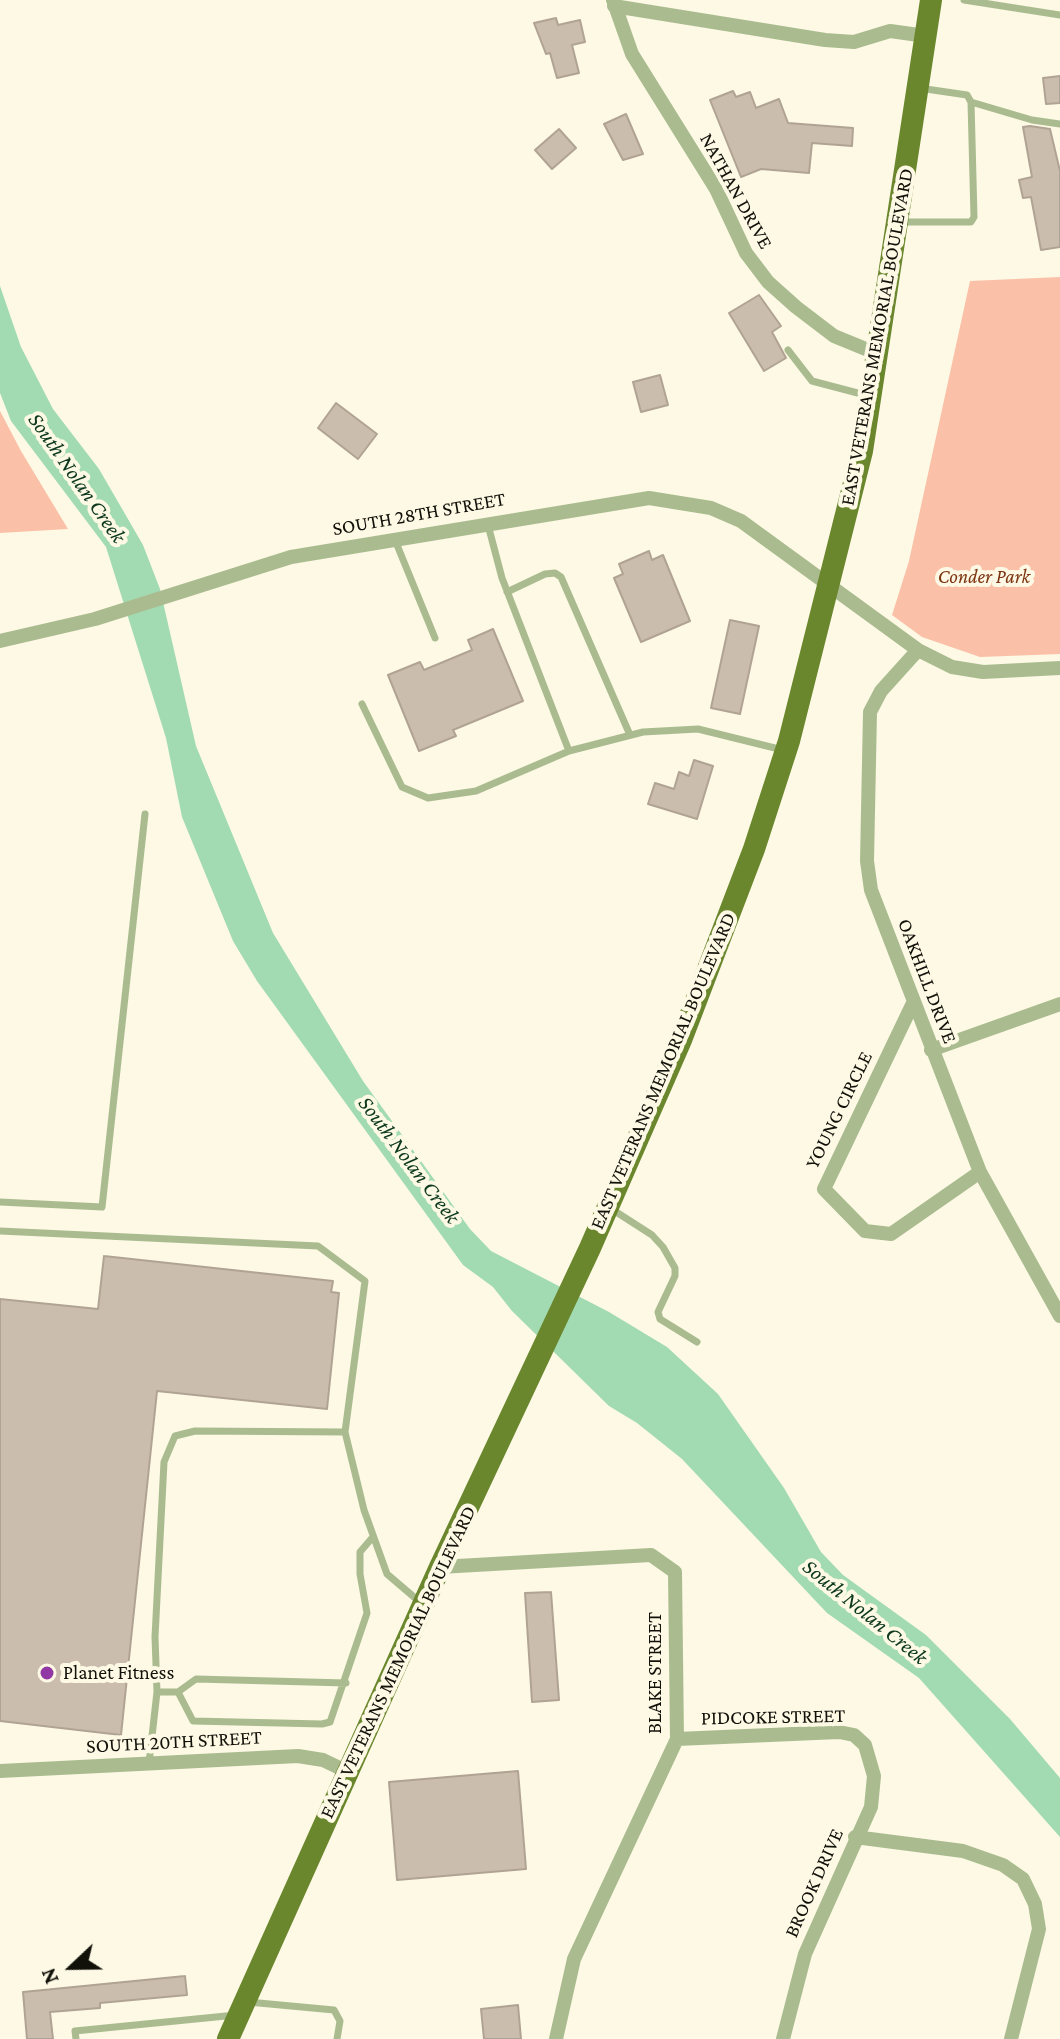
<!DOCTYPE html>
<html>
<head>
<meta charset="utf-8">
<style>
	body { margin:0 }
	#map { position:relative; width:1060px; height:2039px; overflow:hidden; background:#fdf9e5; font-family:"Crimson Pro",serif }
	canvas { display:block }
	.north { position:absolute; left:32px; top:1927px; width:80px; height:80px; -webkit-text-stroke:6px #fdf9e5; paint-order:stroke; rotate:248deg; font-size:22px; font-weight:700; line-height:32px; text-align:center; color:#111009 }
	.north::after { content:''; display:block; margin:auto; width:28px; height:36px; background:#111009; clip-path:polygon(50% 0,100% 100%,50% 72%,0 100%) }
</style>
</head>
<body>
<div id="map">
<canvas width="1060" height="2039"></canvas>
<div class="north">N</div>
</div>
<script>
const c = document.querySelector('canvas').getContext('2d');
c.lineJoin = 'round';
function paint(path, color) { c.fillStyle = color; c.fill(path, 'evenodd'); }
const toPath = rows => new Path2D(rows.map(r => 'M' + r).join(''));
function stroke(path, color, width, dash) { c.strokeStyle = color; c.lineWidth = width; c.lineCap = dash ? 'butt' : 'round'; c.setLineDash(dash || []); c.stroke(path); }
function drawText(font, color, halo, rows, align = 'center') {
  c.font = font + ' "Crimson Pro",serif'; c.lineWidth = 8; c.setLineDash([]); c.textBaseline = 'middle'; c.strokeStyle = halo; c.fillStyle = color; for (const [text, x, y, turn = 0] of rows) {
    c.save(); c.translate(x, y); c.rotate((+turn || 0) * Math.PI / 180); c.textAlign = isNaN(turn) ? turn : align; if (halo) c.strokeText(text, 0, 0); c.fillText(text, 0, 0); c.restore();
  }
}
paint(toPath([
	[1060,277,1060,654,980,657,922,637,892,615,909,561,970,281],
	[0,411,21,451,68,529,0,533]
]), '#fbc0a8');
paint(toPath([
	[0,286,21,347,53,409,99,469,143,545,160,589,196,746,273,933,363,1081,470,1229,491,1251,609,1312,667,1347,718,1394,784,1488,821,1552,843,1575,926,1635,1010,1719,1060,1778,1060,1837,919,1678,827,1613,682,1459,637,1423,609,1406,512,1311,493,1287,463,1265,257,981,233,941,182,817,166,738,106,547,11,421,0,393]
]), '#a2dbb1');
const building = toPath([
	[556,18,558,25,580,20,585,42,572,45,579,73,557,78,550,53,546,54,534,23,556,18],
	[1060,76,1060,103,1046,104,1043,78,1060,76],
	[733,91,736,97,750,92,756,108,779,99,788,123,853,128,852,146,812,143,809,173,761,169,741,177,710,100,733,91],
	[626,114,643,154,623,160,604,124,626,114],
	[1030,126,1050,129,1060,171,1060,247,1041,250,1031,197,1023,198,1019,180,1032,177,1023,127,1030,126],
	[559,129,576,148,552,169,535,150,559,129],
	[759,295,781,326,772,332,786,358,764,371,729,313,759,295],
	[660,375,668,405,641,412,633,382,660,375],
	[336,403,377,434,358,459,318,428,336,403],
	[649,551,652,560,663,555,690,621,641,642,614,578,623,574,619,564,649,551],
	[730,620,759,626,740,714,711,708,730,620],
	[493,629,523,701,453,730,456,736,419,751,388,675,420,662,424,670,472,650,468,640,493,629],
	[694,760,713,766,697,819,648,804,655,783,674,789,679,772,689,776,694,760],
	[104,1256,333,1281,331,1292,339,1293,327,1409,157,1391,121,1735,0,1721,0,1299,98,1309,104,1256],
	[551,1592,559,1700,532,1702,525,1593,551,1592],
	[518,1771,526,1869,397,1880,389,1782,518,1771],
	[185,1976,187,1995,100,2003,100,2008,50,2012,53,2039,27,2039,23,1992,185,1976],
	[518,2005,521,2039,484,2039,481,2009,518,2005]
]);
paint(building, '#cbbdad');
stroke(building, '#b1a394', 2);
stroke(toPath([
	[964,0,1060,15],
	[971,102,1032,120,1060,124],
	[900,222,971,222,974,217,971,102,967,95,919,88],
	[788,350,812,381,869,396],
	[395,540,435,638],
	[507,592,545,574,555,573,561,577,630,735],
	[362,704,402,787,428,798,476,791,569,751,502,578,488,525],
	[569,751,643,732,698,729,783,750],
	[0,1202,102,1207,145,814],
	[610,1208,652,1235,663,1247,675,1268,675,1276,658,1312,660,1319,697,1342],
	[0,1231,318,1246,365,1281,345,1432],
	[157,1692,178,1692,196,1679,346,1683],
	[178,1692,193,1721,322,1724,330,1722,367,1613,360,1574,360,1552,372,1538],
	[149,1763,157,1692,155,1637,164,1462,175,1436,195,1431,345,1432,364,1510,387,1574,421,1603],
	[248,2002,334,2010,340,2021,337,2039],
	[76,2039,75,2031,236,2015]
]), '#aabc8f', 7);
stroke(toPath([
	[613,0,632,54,716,189,746,253,768,282,796,307,834,336,878,354],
	[614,6,825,40,854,42,890,31,926,36],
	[0,641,95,619,291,557,649,498,711,508,741,521,918,650,952,667,983,672,1060,668],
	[918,650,881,691,870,712,867,861,871,890,980,1172,1060,1316],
	[913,1003,824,1189,865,1231,891,1234,980,1172],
	[931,1050,1060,1004],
	[440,1567,651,1555,675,1572,677,1739,574,1959,556,2039],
	[677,1739,839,1732,854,1735,865,1745,874,1776,871,1807,805,1954,783,2039],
	[0,1771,298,1756,323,1760,348,1772],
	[855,1837,963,1851,1003,1865,1023,1879,1035,1904,1039,1929,1011,2039]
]), '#aabc8f', 14);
stroke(toPath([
	[228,2039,440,1567,590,1248,681,1040,754,849,789,741,862,451,931,0]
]), '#6b872e', 22);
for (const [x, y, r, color] of [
	[47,1673,8,"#9238a4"]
]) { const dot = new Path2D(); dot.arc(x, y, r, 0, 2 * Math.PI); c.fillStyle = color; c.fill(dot); stroke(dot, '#fdf9e5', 3); }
drawText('20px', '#111009', '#fdf9e5', [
	["NATHAN DRIVE",736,191,61],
	["EAST VETERANS MEMORIAL BOULEVARD",877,337,-80],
	["SOUTH 28TH STREET",419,514,-10],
	["OAKHILL DRIVE",927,981,69],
	["EAST VETERANS MEMORIAL BOULEVARD",663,1071,-67],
	["YOUNG CIRCLE",839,1110,-64],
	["EAST VETERANS MEMORIAL BOULEVARD",398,1662,-65],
	["BLAKE STREET",655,1673,-90],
	["PIDCOKE STREET",773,1717,-1],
	["SOUTH 20TH STREET",174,1742,-3],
	["BROOK DRIVE",814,1883,-66]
]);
drawText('italic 20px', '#7d3411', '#fdf9e5', [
	["Conder Park",984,577]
]);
drawText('20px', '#111009', '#fdf9e5', [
	["Planet Fitness",63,1673]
], 'left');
drawText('italic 22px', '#0c381d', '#fdf9e5', [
	["South Nolan Creek",77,478,55],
	["South Nolan Creek",409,1160,53],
	["South Nolan Creek",865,1612,39]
]);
</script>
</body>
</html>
